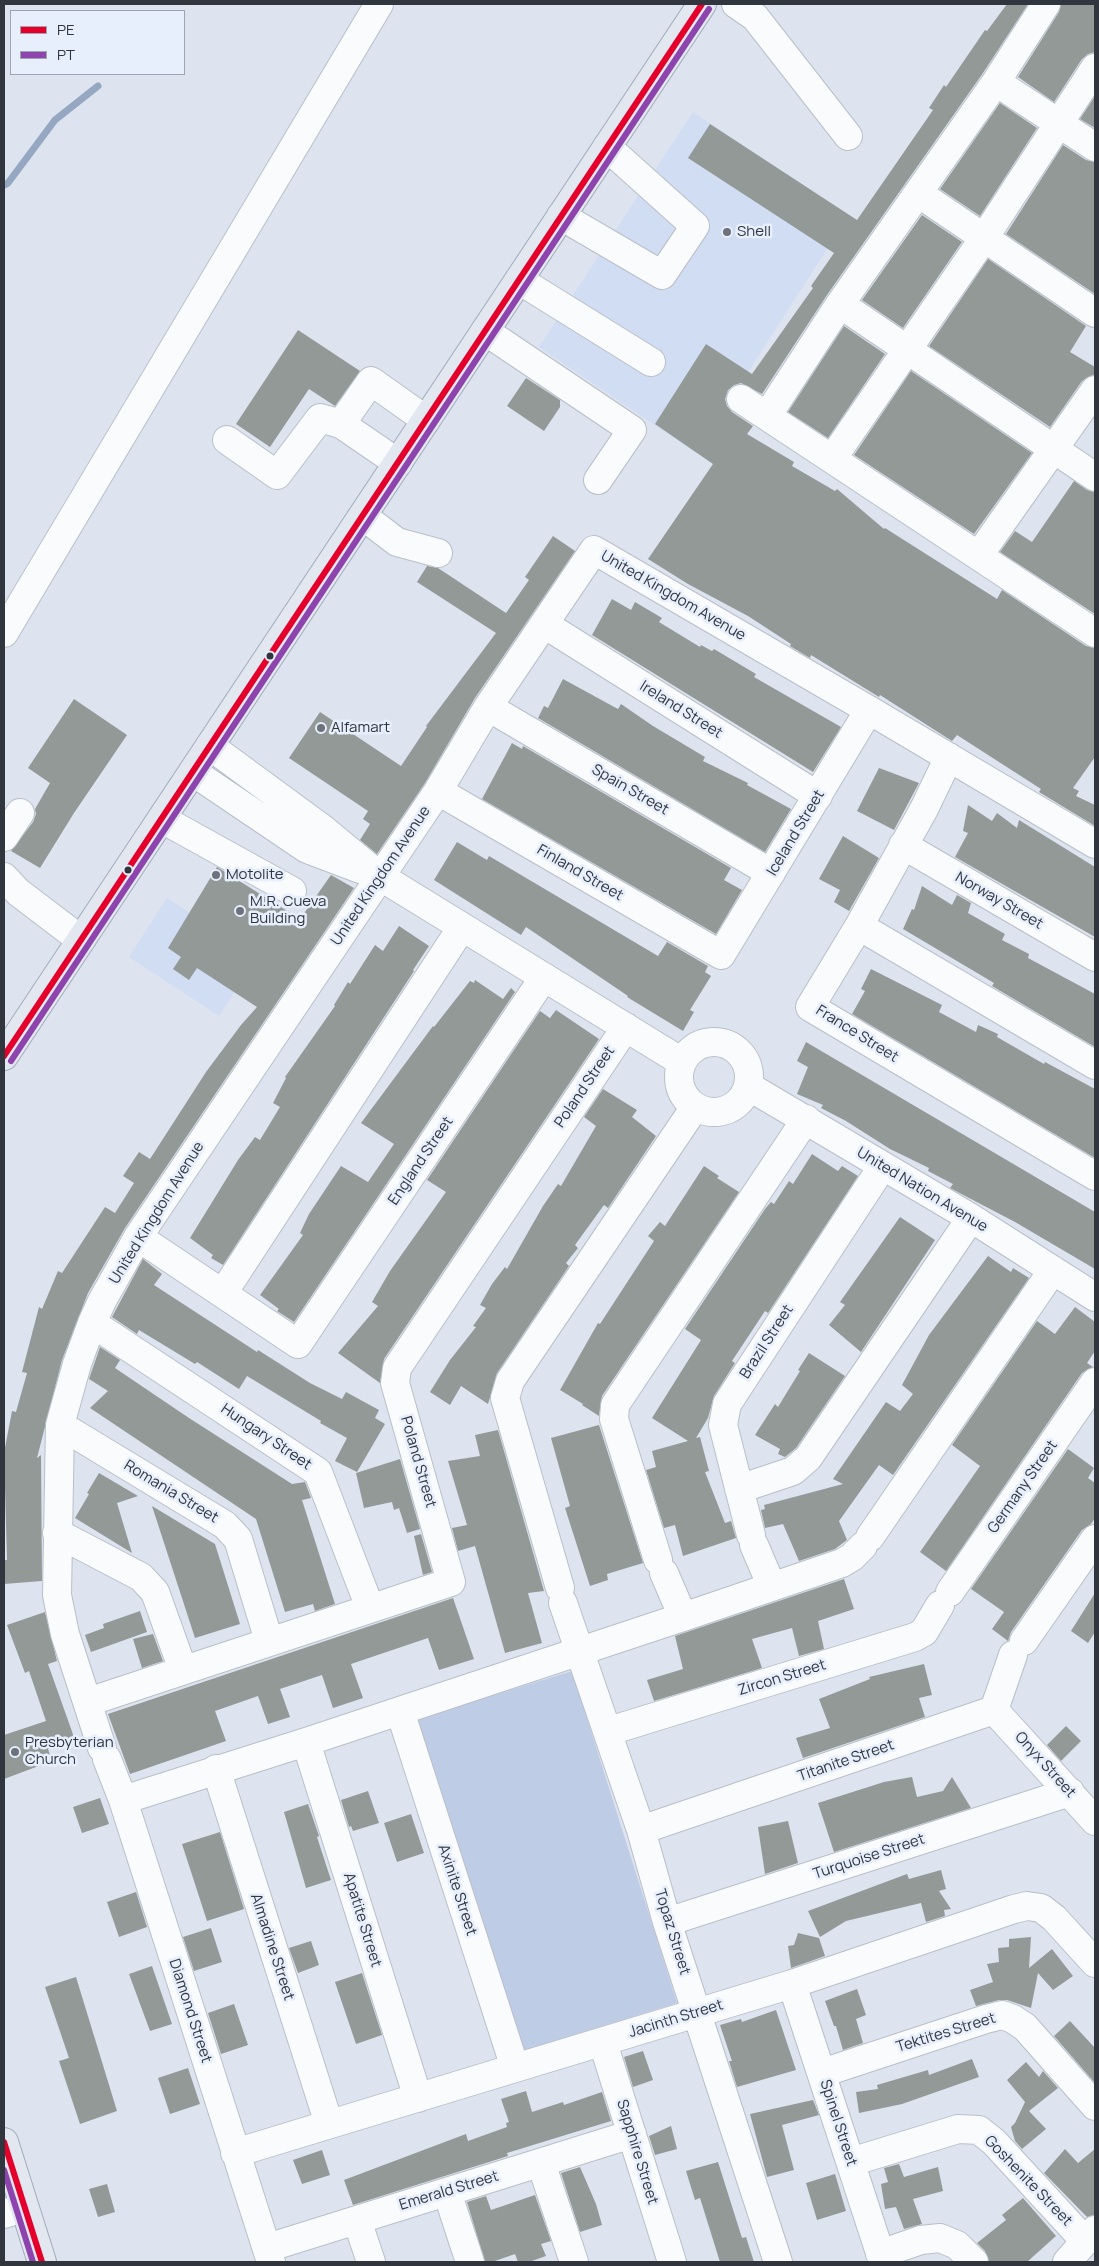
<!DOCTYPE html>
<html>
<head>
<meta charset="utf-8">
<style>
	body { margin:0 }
	#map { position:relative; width:1099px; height:2266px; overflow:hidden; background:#dde4ef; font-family:Manrope,sans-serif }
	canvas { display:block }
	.frame { position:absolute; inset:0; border:5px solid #31353e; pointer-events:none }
	.legend { position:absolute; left:10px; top:10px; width:175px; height:65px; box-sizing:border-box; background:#e7effc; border:1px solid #9ea5b0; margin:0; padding:6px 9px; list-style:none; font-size:15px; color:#31353e }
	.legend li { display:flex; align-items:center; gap:10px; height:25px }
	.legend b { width:25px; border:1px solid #9ea5b0 }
</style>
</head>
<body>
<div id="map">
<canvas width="1099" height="2266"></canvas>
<div class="frame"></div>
<ul class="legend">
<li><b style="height:6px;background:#e4002b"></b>PE</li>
<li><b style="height:6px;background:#8e44ad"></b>PT</li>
</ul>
</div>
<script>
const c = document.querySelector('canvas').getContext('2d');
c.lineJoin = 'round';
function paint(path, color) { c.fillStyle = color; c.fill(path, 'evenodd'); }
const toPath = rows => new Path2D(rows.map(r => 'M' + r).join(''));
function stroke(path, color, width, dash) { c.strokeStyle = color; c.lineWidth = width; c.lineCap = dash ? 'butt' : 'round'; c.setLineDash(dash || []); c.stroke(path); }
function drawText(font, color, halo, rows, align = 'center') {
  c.font = font + ' Manrope,sans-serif'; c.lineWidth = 5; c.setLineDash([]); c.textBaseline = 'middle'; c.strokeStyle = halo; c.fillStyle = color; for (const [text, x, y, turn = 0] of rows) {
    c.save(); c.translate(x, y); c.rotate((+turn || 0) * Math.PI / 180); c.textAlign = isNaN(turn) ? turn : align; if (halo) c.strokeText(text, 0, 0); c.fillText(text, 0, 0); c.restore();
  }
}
paint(toPath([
	[693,112,849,215,696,453,539,347],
	[167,898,258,957,219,1016,129,957]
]), '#d1ddf2');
paint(toPath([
	[572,1671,677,2003,522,2051,417,1719]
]), '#becce5');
stroke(toPath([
	[4,185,8,183,55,120,98,86]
]), '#96a7c2', 7);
paint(toPath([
	[1007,4,1028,4,983,73,827,295,762,394,741,383,734,385,728,390,725,399,727,406,732,412,753,426,747,434,794,462,792,466,835,491,837,489,884,529,885,528,997,599,1002,590,1086,646,1095,648,1095,757,1073,788,1079,791,1076,796,1095,805,1095,826,1039,792,1041,789,957,735,952,741,880,695,879,697,811,655,810,658,790,646,791,644,748,616,688,584,648,559,713,464,655,424,706,344,752,374,813,288,811,286,834,253,688,158,710,124,857,220,933,110,929,108,944,85,946,87,985,30,987,31],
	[1061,4,1095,4,1095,52,1088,54,1082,59,1054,102,1018,77,1059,12],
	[1095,96,1095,128,1080,119],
	[1000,103,1037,128,980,216,940,189],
	[1063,145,1086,160,1095,162,1095,294,1006,234],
	[922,215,962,242,903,328,862,300],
	[988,259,1086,326,1070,352,1095,367,1095,374,1082,381,1050,427,929,346],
	[844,326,885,354,828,438,788,412],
	[298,330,360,371,335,406,309,389,270,447,236,424],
	[911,371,1032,453,974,534,854,455],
	[526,378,560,400,560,407,544,431,507,406],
	[1074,481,1087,490,1095,492,1095,614,1000,552,1015,531,1032,542],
	[553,536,575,551,475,698,425,783,377,854,360,840,370,824,363,819,368,811,289,758,320,712,401,766,427,727,426,726,496,633,417,582,427,566,438,568,506,613,529,580,525,577],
	[612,599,631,610,635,602,662,618,659,622,700,647,701,645,712,651,714,649,756,674,754,677,841,727,813,772,592,635],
	[563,679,618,709,621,704,653,726,705,757,703,761,748,783,747,785,791,809,765,852,538,718,544,706,548,708],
	[74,699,127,735,74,813,40,868,11,851,33,822,36,814,35,809,50,783,28,768],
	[512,743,522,749,523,746,731,868,724,880,742,890,716,934,482,799],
	[879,768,919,783,894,830,857,811],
	[968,805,992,821,997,813,1017,828,1019,820,1095,867,1095,937,955,857,968,833,963,831],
	[843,836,879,858,849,911,834,902,840,890,819,879],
	[457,842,487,860,489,856,658,956,667,942,708,966,705,972,711,976,690,1010,694,1012,683,1031,627,997,628,996,526,927,521,935,434,880],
	[217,867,300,919,331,875,354,888,125,1228,88,1293,62,1360,37,1458,41,1455,42,1581,4,1584,4,1560,7,1560,4,1453,12,1411,16,1412,27,1373,22,1372,39,1307,42,1309,58,1271,62,1273,105,1207,115,1213,134,1183,123,1176,139,1152,150,1159,206,1072,241,1025,257,1007,197,968,189,980,173,969,181,957,168,948],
	[922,886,952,905,957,895,971,903,968,913,1005,934,1002,940,1029,954,1028,958,1095,994,1095,1047,992,986,994,983,903,929,912,909,914,910],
	[399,926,429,946,413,970,414,971,223,1265,211,1258,213,1255,190,1238,238,1160,255,1137,260,1140,280,1107,273,1103,286,1078,285,1077,335,1006,334,1005,348,982,350,984,375,945,383,951],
	[871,969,942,1005,939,1012,976,1032,978,1025,998,1034,997,1037,1044,1064,1045,1062,1095,1089,1095,1158,852,1014,865,991,861,989],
	[475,980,503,999,511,988,515,992,294,1322,277,1311,279,1309,260,1295,303,1235,300,1233,309,1214,341,1166,368,1182,394,1144,361,1123,433,1026,434,1027,470,981,474,983],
	[556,1010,599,1039,384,1359,380,1383,338,1353,378,1306,372,1302,390,1271,446,1192,427,1180,540,1011,550,1018],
	[806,1042,1095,1212,1095,1269,1015,1222,950,1188,953,1184,928,1171,929,1168,890,1149,846,1121,821,1108,823,1105,797,1094,808,1067,797,1061],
	[603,1089,637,1110,632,1117,656,1136,608,1208,604,1205,575,1245,578,1248,566,1263,569,1266,497,1373,488,1404,461,1386,450,1405,430,1392,450,1360,476,1327,473,1326,486,1308,480,1305,492,1284,505,1267,507,1269,543,1206,558,1184,561,1186,596,1126,584,1117],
	[812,1154,838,1171,842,1166,858,1176,768,1313,765,1311,732,1361,735,1363,714,1396,708,1418,696,1438,700,1437,709,1471,705,1472,725,1523,731,1521,736,1538,683,1556,675,1525,664,1528,646,1470,656,1467,652,1451,688,1441,652,1418,701,1340,685,1329,765,1209,771,1202,774,1204,789,1181,793,1184],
	[704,1166,719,1176,717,1178,739,1192,602,1396,599,1416,582,1405,583,1404,560,1390,598,1323,600,1324,654,1241,648,1236,660,1222,665,1226],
	[900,1217,935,1240,861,1352,829,1325,845,1305,840,1302],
	[988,1256,1011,1272,1013,1268,1029,1278,893,1475,879,1465,839,1521,847,1540,835,1549,799,1561,783,1524,765,1528,761,1510,765,1509,764,1505,843,1484,833,1479,886,1402,900,1411,913,1394,902,1385,929,1335],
	[143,1259,162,1274,154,1285,257,1352,258,1350,310,1383,342,1399,346,1392,379,1410,375,1418,385,1424,357,1472,335,1461,347,1438,320,1423,321,1421,247,1376,239,1389,197,1362,195,1364,139,1330,137,1334,112,1317],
	[1075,1307,1095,1322,1095,1351,1087,1363,1093,1367,1082,1373,946,1571,920,1552,980,1466,952,1445,1037,1321,1055,1334],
	[100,1347,120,1360,115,1368,189,1418,292,1484,305,1482,311,1498,302,1500,335,1604,315,1611,313,1604,285,1612,256,1519,90,1408,108,1391,89,1379],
	[809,1353,845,1376,796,1448,785,1457,778,1454,780,1449,755,1435,775,1404,778,1407,800,1371,798,1370],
	[599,1425,643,1563,607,1574,608,1580,590,1586,565,1508,570,1506,551,1438],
	[498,1430,544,1591,528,1593,542,1643,505,1653,475,1546,458,1551,452,1528,467,1525,448,1461,480,1456,475,1435],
	[1068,1449,1094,1468,1088,1478,1095,1483,1095,1518,1091,1524,1082,1530,1011,1632,1008,1641,992,1629,1004,1612,971,1589],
	[400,1459,420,1529,407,1533,399,1508,394,1510,392,1502,364,1508,356,1473],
	[99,1473,138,1496,117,1503,132,1553,75,1518,89,1494,87,1493],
	[152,1506,215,1544,240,1624,195,1638],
	[421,1534,432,1572,423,1575,414,1536],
	[844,1579,854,1609,818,1621,824,1649,799,1656,792,1628,752,1639,762,1668,654,1701,647,1680,683,1669,675,1636],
	[1095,1593,1095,1632,1088,1643,1071,1631],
	[453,1598,474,1659,439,1670,428,1638,351,1664,363,1698,333,1708,322,1675,280,1689,290,1717,268,1724,258,1696,215,1711,226,1741,130,1774,108,1714],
	[140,1611,147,1632,91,1652,85,1635,104,1628,103,1624],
	[45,1612,57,1661,48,1664,75,1740,48,1749,52,1761,4,1779,4,1735,46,1721,29,1671,25,1673,7,1625],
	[153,1634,163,1661,142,1668,133,1639],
	[924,1664,932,1695,919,1698,925,1717,803,1758,796,1738,830,1728,819,1699,870,1679,869,1677],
	[1066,1726,1081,1741,1061,1761,1047,1745],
	[912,1777,917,1797,943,1791,952,1777,971,1808,834,1852,818,1803,884,1782],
	[368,1791,379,1823,353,1831,351,1826,349,1827,341,1800],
	[100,1798,109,1824,82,1833,73,1807],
	[308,1804,319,1836,317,1837,331,1880,306,1888,284,1812],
	[411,1814,424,1853,397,1862,384,1823],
	[788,1821,798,1863,765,1874,758,1827],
	[220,1832,244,1909,207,1921,182,1844],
	[941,1870,946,1889,939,1891,951,1909,944,1910,945,1916,926,1922,921,1903,846,1921,820,1937,808,1911,907,1874,909,1879],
	[136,1892,147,1927,119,1937,107,1902],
	[211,1928,222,1962,194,1971,183,1937],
	[798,1933,819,1938,825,1956,791,1968,788,1946,794,1945],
	[1031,1937,1029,1968,1052,1949,1073,1976,1053,1990,1038,1973,1031,2008,1007,2000,999,2000,976,2006,970,1990,993,1982,987,1964,999,1962,998,1948,1009,1947,1009,1939],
	[311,1941,319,1965,298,1973,289,1948],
	[152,1966,172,2024,150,2031,129,1974],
	[362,1973,382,2035,356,2044,335,1982],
	[76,1977,117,2111,80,2124,59,2061,69,2058,45,1987],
	[857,1989,866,2015,856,2019,863,2043,843,2050,836,2026,834,2026,825,2001],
	[234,2004,248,2045,221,2054,208,2013],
	[776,2010,796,2070,737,2087,729,2061,732,2061,720,2025,741,2019,742,2022],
	[1070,2021,1095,2048,1095,2083,1054,2036],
	[643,2051,653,2080,633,2087,624,2057],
	[972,2059,979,2077,902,2104,859,2113,856,2092,878,2089,877,2085,928,2070,929,2075],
	[1026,2062,1039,2077,1043,2071,1058,2088,1029,2111,1046,2129,1022,2149,1015,2141,1011,2127,1015,2123,1025,2102,1007,2080],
	[188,2068,200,2104,170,2114,158,2078],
	[526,2091,532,2112,563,2102,564,2105,602,2092,611,2121,507,2153,508,2156,353,2205,344,2180,466,2134,468,2141,507,2127,506,2123,509,2122,501,2099],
	[813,2100,819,2115,782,2125,794,2170,767,2177,750,2114],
	[671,2126,677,2149,655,2155,649,2136],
	[1065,2149,1078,2163,1095,2149,1095,2215,1087,2217,1044,2173],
	[322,2150,330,2175,302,2184,293,2160],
	[718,2162,742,2238,746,2237,754,2262,720,2262,700,2198,695,2200,686,2171],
	[899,2164,904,2177,938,2167,943,2191,913,2199,922,2224,904,2229,896,2207,885,2209,881,2184,888,2182,884,2168],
	[580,2167,596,2204,602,2225,580,2232,561,2173],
	[835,2174,846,2211,817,2220,806,2183],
	[107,2184,115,2212,98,2217,89,2189],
	[535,2195,551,2241,541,2244,546,2256,529,2262,518,2262,515,2254,492,2262,485,2262,467,2202,486,2196,491,2210],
	[1023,2198,1056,2236,1027,2262,989,2262,985,2251,977,2243,1006,2220,1002,2215]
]), '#939997');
const minor = toPath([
	[736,4,755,17,848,136],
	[996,82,1095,147],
	[918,193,1095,313],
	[561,216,662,275,695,226,607,147],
	[519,280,651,362],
	[840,304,1095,477],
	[485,331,632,430,598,480],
	[741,399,1095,633],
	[767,416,840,304,996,82,1046,4],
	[341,424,371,381,426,420],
	[227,440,277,475,320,418,341,424,398,463],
	[832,459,984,238,1095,68],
	[363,516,397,542,438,553],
	[979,555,1095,390],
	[544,624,818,796],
	[4,633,379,4],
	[488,707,771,873],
	[210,746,323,829,381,877,682,1062],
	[949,757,924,809,859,926,810,1007,1095,1176],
	[193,772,307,849,360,869],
	[438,791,721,955,869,710],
	[162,819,292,891],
	[4,837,20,813],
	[903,845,1095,957],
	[4,877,18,892,81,940],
	[859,926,1095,1065],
	'679 1077a35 35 0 1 1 70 0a35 35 0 1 1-70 0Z',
	[748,1086,971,1218,1095,1297],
	[138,1237,298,1344,544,977],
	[223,1293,462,927],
	[92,1323,318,1472,370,1608],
	[60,1425,225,1525,238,1539,269,1641],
	[739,1489,793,1471,808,1458,971,1218],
	[57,1533,141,1577,155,1592,183,1670],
	[751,1535,723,1425,727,1404,882,1167],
	[870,1537,1053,1270],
	[754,1545,772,1587],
	[658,1560,614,1419,615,1405,806,1119],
	[664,1573,683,1617],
	[560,1588,505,1398,510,1381,695,1107],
	[950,1592,1095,1382],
	[563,1603,641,1830,667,1922,778,2262],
	[1024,1641,1095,1539],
	[88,1702,451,1582,395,1383,397,1368,626,1027],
	[994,1710,1095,1821],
	[400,1711,515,2068],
	[609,1731,915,1637,924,1632,940,1605],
	[306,1742,418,2098],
	[102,1748,65,1634,57,1595,60,1425,77,1364,92,1323,102,1301,138,1237,438,791,488,707,594,550,869,710,1095,844],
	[107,1759,123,1800,271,2262],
	[216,1769,329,2124],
	[123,1800,306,1742,683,1617,842,1563,852,1557,863,1546],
	[641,1830,994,1710,1013,1655],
	[667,1922,1070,1792],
	[792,1984,883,2262],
	[603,2043,672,2262],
	[822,2073,986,2019,1002,2015,1013,2019,1025,2027,1095,2106],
	[235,2153,792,1984,1014,1909,1027,1906,1041,1908,1054,1918,1095,1963],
	[851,2162,958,2129,979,2130,994,2142,1085,2241],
	[541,2163,574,2262],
	[447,2192,470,2262],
	[4,2214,24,2207],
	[357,2220,371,2262],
	[267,2248,632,2134],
	[880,2254,921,2240,940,2238,957,2245,974,2262],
	[1067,2262,1095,2230]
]);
const major = toPath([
	[4,1056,702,4],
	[4,2142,42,2262]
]);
stroke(minor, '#b9bfc8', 30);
stroke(major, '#a0abbc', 30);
stroke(minor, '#fafbfd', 28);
stroke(major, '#e3e7f0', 28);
stroke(toPath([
	[4,1056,702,4],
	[4,2142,42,2262]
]), '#e4002b', 6);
stroke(toPath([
	[11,1061,709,9],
	[4,2170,33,2262]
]), '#8e44ad', 6);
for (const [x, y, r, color] of [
	[727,232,5,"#6d727c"],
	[270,656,4.5,"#31353e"],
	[321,728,5,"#6d727c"],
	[128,870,4.5,"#31353e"],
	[216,875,5,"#6d727c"],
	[240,911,5,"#6d727c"],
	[15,1752,5,"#6d727c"]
]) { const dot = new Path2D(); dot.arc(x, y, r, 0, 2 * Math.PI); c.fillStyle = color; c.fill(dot); stroke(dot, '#e7effc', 2); }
drawText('15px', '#31353e', '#e7effc', [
	["Shell",737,232],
	["Alfamart",331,728],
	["Motolite",226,875],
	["M.R. Cueva",250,902],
	["Building",250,919],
	["Presbyterian",25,1743],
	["Church",25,1760]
], 'left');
drawText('15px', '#31353e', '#e7effc', [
	["United Kingdom Avenue",673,596,30],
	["Ireland Street",681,710,32],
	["Spain Street",630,790,30],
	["Iceland Street",796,833,-59],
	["Finland Street",580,873,30],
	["United Kingdom Avenue",381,876,-56],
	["Norway Street",999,901,30],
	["France Street",857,1034,32],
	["Poland Street",585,1087,-56],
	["England Street",421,1161,-56],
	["United Nation Avenue",922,1190,31],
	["United Kingdom Avenue",157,1213,-58],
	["Brazil Street",767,1342,-57],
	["Hungary Street",266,1437,34],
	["Poland Street",418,1462,74],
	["Germany Street",1023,1487,-55],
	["Romania Street",171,1492,31],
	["Zircon Street",782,1678,-17],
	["Titanite Street",846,1761,-19],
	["Onyx Street",1045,1765,48],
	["Turquoise Street",869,1857,-18],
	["Axinite Street",457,1890,72],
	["Apatite Street",362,1920,73],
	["Topaz Street",672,1932,73],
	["Almadine Street",272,1947,72],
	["Diamond Street",190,2011,72],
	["Jacinth Street",676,2019,-17],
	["Tektites Street",946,2033,-17],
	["Spinel Street",838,2123,72],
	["Sapphire Street",637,2152,73],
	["Goshenite Street",1028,2181,46],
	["Emerald Street",449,2191,-17]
]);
</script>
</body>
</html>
